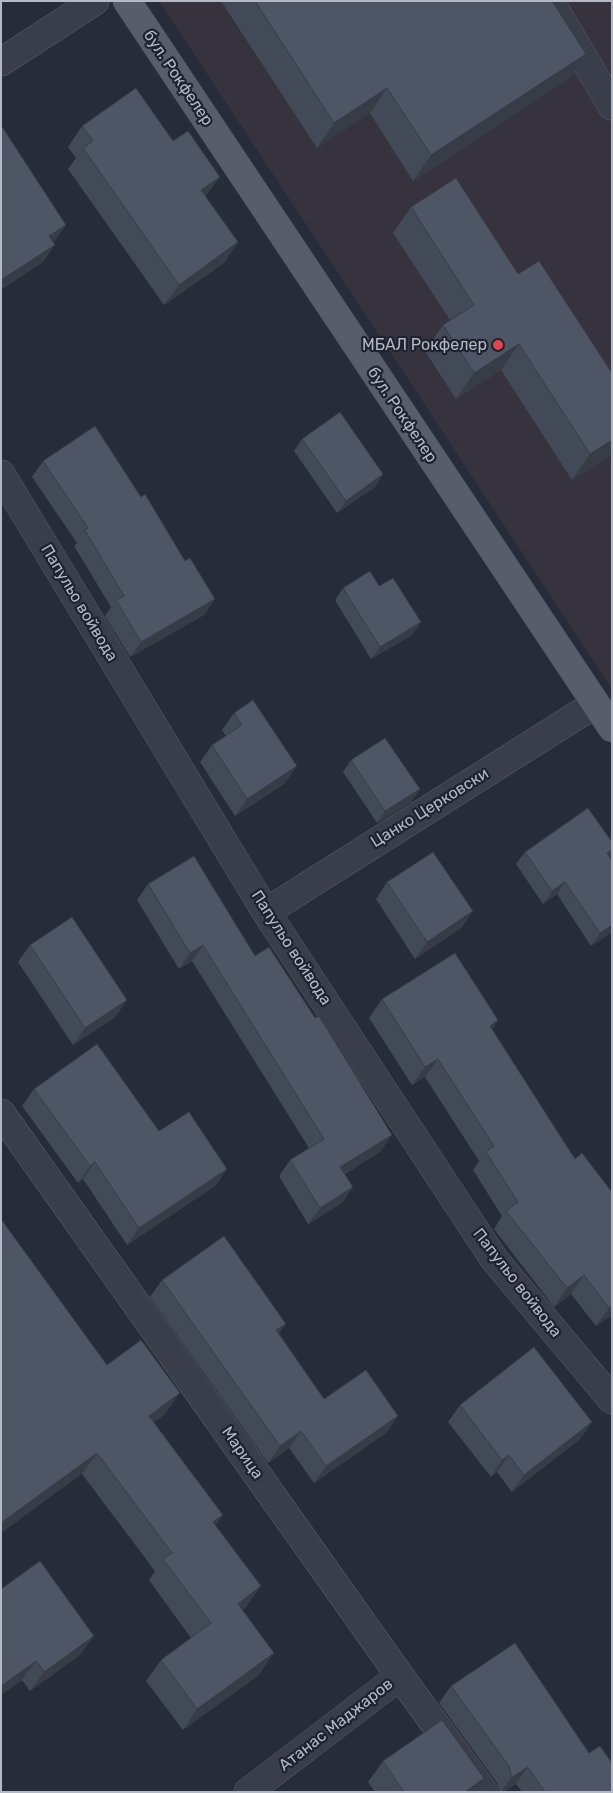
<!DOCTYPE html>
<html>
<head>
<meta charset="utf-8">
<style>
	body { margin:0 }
	#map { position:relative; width:613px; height:1793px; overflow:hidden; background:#262c39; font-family:Rubik,sans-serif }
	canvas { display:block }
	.frame { position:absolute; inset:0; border:2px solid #b5b9c5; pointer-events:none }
</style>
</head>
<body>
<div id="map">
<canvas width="613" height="1793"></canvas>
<div class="frame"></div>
</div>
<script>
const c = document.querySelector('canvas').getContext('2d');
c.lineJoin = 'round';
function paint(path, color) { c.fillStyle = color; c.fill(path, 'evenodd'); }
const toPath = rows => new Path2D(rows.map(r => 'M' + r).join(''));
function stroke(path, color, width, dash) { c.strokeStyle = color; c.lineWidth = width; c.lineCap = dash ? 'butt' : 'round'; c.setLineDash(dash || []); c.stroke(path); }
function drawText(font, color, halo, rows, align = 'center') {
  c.font = font + ' Rubik,sans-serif'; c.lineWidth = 4.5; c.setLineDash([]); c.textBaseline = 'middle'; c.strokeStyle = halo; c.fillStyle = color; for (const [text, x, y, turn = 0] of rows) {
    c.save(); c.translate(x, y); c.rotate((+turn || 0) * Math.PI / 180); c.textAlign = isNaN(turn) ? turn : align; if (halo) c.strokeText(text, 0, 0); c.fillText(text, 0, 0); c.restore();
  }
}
paint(toPath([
	[159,1,612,1,612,689]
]), '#36333f');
const street = toPath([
	[550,1,612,106],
	[1,62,95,1],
	[1,474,266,912,494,1259,612,1400],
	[266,912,595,704],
	[1,1113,400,1676,484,1792],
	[248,1792,400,1676]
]);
const primary = toPath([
	[127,1,612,728]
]);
stroke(street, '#575c68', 29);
stroke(primary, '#424753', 29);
stroke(street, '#393e4a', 28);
stroke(primary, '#575d6a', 28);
paint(toPath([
	[221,1,552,1,586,54,569,79,413,181,370,113,317,148],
	[82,126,206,197,238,242,224,263,164,305,68,169,76,158,68,147],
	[411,207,518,274,612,373,612,454,572,480,501,370,456,399,425,351,443,325,450,320,393,233],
	[302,439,383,474,375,487,337,513,294,451],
	[43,461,141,497,185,561,215,599,204,615,130,657,105,616,111,607,74,546,77,543,32,477],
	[379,586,421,622,412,635,371,659,335,600,343,588],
	[234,713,285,783,235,816,200,762,212,745,226,736,222,730],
	[351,760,420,789,411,802,377,823,343,772],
	[525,852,612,853,610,857,612,932,591,946,557,894,543,904,516,864],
	[387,882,473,911,461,928,415,959,376,899],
	[148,884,255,956,381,1151,345,1174,353,1187,342,1203,308,1224,279,1176,290,1160,309,1148,192,961,179,969,137,900],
	[30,945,127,1000,115,1017,73,1045,18,962],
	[382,999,498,1020,492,1029,612,1315,596,1326,571,1294,554,1307,494,1229,502,1216,473,1170,479,1161,425,1077,412,1085,369,1018],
	[34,1089,159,1131,227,1169,215,1186,127,1245,83,1179,78,1183,22,1106],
	[162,1280,286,1324,279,1333,324,1399,398,1416,386,1433,314,1483,289,1448,268,1463,150,1297],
	[107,1365,165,1414,154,1422,215,1526,246,1607,242,1610,259,1675,183,1730,146,1681,161,1660,191,1638,149,1580,155,1571,82,1474],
	[460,1405,580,1439,512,1492,497,1472,491,1477,448,1422],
	[1,1589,80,1655,30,1691,22,1680,1,1695],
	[451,1686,589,1753,612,1792,522,1792,516,1784,504,1792,499,1792,499,1790,497,1783,439,1703],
	[383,1761,475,1792,375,1792,368,1782]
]), '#434a57');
paint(toPath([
	[586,54,569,79,413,181,431,155],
	[387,88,370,113,317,148,334,123],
	[220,177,205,197,201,190],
	[66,225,54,242,37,253,49,236],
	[238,242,224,263,164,305,179,285],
	[55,245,43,262,3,289,1,291,1,280],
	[519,344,501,370,456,399,474,373],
	[612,440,612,454,572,480,590,454],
	[383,474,375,487,337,513,346,501],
	[215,599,204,615,130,657,141,642],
	[421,622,412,635,371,659,380,647],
	[297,766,285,783,235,816,247,799],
	[420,789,411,802,377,823,385,811],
	[612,850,612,853,607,860,607,853],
	[565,882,557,894,543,904,552,891],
	[473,911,461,928,415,959,427,942],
	[612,925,612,932,591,946,600,933],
	[203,945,192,961,179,969,190,953],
	[127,1000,115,1017,73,1045,85,1028],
	[498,1020,485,1039,490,1026],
	[438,1059,425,1077,412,1085,425,1067],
	[392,1135,381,1151,329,1183,340,1167],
	[95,1162,83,1179,78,1183,90,1166],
	[227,1169,215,1186,127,1245,139,1228],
	[353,1187,342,1203,308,1224,320,1208],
	[584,1275,571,1294,554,1307,567,1288],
	[612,1306,612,1315,596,1326,609,1308],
	[286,1324,274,1341,276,1330],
	[180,1393,165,1414,134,1437,149,1416],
	[398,1416,386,1433,314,1483,326,1466],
	[592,1422,580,1439,512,1492,524,1475],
	[301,1431,289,1448,268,1463,280,1446],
	[97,1453,82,1474,1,1533,1,1523],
	[509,1455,497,1472,491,1477,502,1460],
	[223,1515,208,1536,213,1522],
	[261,1586,246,1607,223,1625,238,1604],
	[94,1636,80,1655,30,1691,44,1672],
	[274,1653,259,1675,183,1730,197,1709],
	[36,1661,22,1680,1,1695,1,1686],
	[528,1767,516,1784,504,1792,501,1792,511,1778],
	[484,1778,475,1792,465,1792]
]), '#373c47');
const building = toPath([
	[255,1,552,1,586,54,431,155,387,88,334,123,255,1],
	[136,88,173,141,188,131,220,177,201,190,238,242,179,285,83,148,93,141,82,126,136,88],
	[1,125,66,225,49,236,55,245,1,280,1,125],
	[456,178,518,274,539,261,612,373,612,440,590,454,519,344,474,373,443,325,474,305,411,207,456,178],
	[1,281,4,286,1,288,1,281],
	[340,412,383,474,346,501,302,439,340,412],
	[95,426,141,497,145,494,185,561,190,558,215,599,141,642,116,600,124,596,85,530,88,528,43,461,95,426],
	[370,571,379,586,393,578,421,622,380,647,343,588,370,571],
	[253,700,297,766,247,799,212,745,242,725,234,713,253,700],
	[385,738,420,789,385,811,351,760,385,738],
	[588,808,612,842,612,850,607,853,612,860,612,925,600,933,565,882,552,891,525,852,588,808],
	[433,852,473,911,427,942,387,882,433,852],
	[194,856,255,956,269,947,315,1018,319,1016,392,1135,340,1167,353,1187,320,1208,290,1160,324,1139,203,945,190,953,148,884,194,856],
	[72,917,127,1000,85,1028,30,945,72,917],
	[455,953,498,1020,490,1026,575,1159,582,1153,612,1192,612,1306,609,1308,584,1275,567,1288,506,1211,518,1202,486,1152,494,1146,438,1059,425,1067,382,999,455,953],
	[97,1044,159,1131,189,1112,227,1169,139,1228,95,1162,90,1166,34,1089,97,1044],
	[1,1219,107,1365,141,1340,180,1393,149,1416,223,1515,213,1522,261,1586,238,1604,274,1653,197,1709,161,1660,211,1623,163,1559,172,1553,97,1453,1,1523,1,1219],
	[224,1236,286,1324,276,1330,324,1399,366,1370,398,1416,326,1466,301,1431,280,1446,162,1280,224,1236],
	[534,1347,592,1422,524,1475,509,1455,502,1460,460,1405,534,1347],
	[40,1561,94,1636,44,1672,36,1661,1,1686,1,1589,40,1561],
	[515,1643,589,1753,600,1746,612,1763,612,1792,545,1792,528,1767,511,1778,511,1773,509,1766,451,1686,515,1643],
	[442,1720,484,1778,465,1792,404,1792,383,1761,442,1720]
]);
paint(building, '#4e5665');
stroke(building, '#373c47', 1);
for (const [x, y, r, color] of [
	[498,345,6,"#e0444e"]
]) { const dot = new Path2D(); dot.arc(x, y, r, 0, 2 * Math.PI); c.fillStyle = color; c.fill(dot); stroke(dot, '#1e232f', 2); }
drawText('16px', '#b5b9c5', '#1e232f', [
	["бул. Рокфелер",178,78,56],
	["бул. Рокфелер",402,415,56],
	["Папульо войвода",79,603,59],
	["Цанко Церковски",430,808,-32],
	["Папульо войвода",291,948,57],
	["Папульо войвода",517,1283,52],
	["Марица",242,1453,55],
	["Атанас Маджаров",336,1725,-38]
]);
drawText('16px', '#b5b9c5', '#1e232f', [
	["МБАЛ Рокфелер",487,345]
], 'right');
</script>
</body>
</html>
